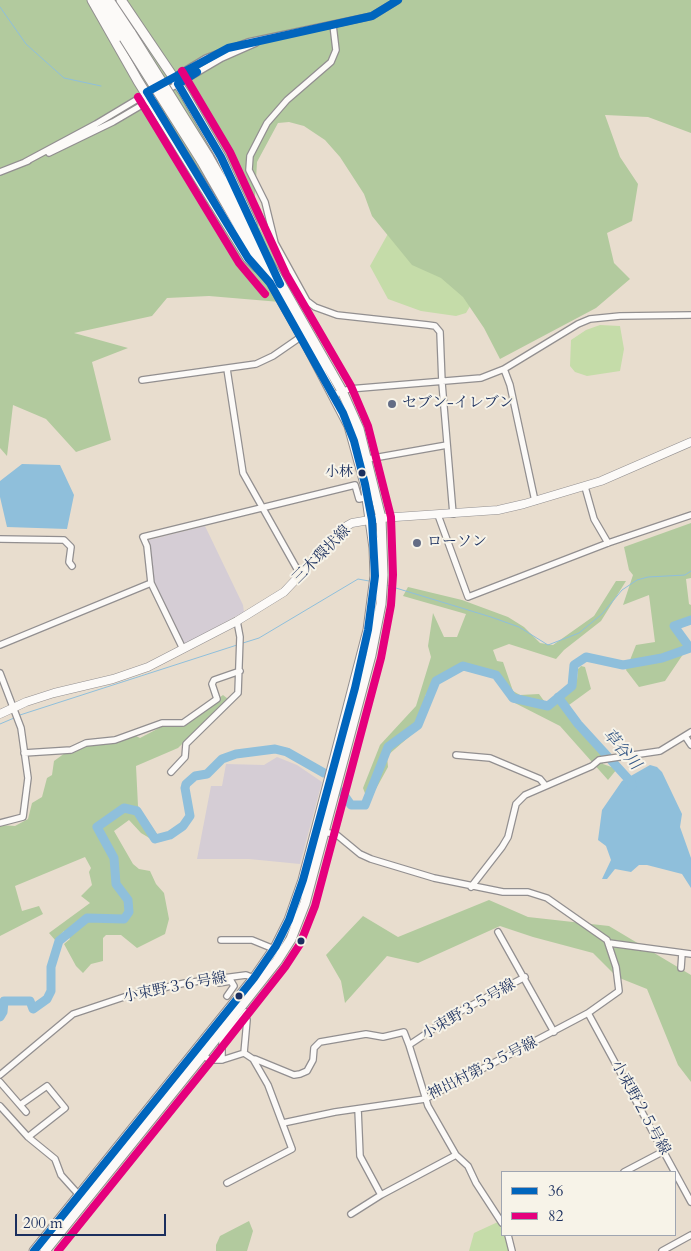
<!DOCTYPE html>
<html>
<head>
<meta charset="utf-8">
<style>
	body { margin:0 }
	#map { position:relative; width:691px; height:1251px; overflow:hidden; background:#e8ddce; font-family:Cardo,serif }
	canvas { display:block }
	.legend { position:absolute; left:501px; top:1171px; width:175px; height:65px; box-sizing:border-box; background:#f7f3e8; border:1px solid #9fa5b1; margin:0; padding:6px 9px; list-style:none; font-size:15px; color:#1b2f5e }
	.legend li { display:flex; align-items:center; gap:10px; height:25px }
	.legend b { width:25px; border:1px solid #9fa5b1 }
	.scale { position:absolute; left:15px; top:1214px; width:151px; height:22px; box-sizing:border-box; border:2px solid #1b2f5e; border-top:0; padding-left:6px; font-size:15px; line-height:18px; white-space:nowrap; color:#1b2f5e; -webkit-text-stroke:4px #f7f3e8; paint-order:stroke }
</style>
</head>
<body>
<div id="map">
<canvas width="691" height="1251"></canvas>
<ul class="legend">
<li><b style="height:6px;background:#0065bd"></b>36</li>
<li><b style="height:6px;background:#e5007d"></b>82</li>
</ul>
<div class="scale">200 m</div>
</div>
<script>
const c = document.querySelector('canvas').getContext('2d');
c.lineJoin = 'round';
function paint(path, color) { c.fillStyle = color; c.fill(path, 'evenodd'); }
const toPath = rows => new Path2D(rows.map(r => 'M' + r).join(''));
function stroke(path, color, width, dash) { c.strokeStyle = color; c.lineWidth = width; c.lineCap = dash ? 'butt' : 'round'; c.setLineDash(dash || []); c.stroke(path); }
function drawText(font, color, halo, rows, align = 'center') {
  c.font = font + ' Cardo,"Noto Serif JP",serif'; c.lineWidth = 4; c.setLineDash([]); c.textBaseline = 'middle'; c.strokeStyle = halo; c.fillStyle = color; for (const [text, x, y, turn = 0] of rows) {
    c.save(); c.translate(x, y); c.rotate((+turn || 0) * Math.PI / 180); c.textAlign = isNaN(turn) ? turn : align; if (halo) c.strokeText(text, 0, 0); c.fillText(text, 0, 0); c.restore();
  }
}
paint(toPath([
	[205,526,243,605,244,612,183,645,154,589,145,541],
	[277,757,297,765,322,782,300,864,249,859,197,859,211,786,222,786,226,764,264,765]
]), '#d5cdd5');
paint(toPath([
	[409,196,475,298,466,313,456,316,421,311,388,299,370,266],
	[600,325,620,326,624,349,620,371,587,376,575,372,570,366,571,340,586,330],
	[500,1221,502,1235,507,1235,510,1251,469,1251,474,1233]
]), '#c5dca9');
paint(toPath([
	[0,0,691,0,691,133,648,117,605,115,620,157,638,184,632,221,607,233,614,263,630,279,596,308,500,359,484,328,463,297,441,278,412,265,372,216,364,194,340,157,325,140,304,126,289,122,278,123,257,162,255,197,259,227,283,269,292,292,292,303,209,296,167,298,152,316,74,333,128,348,92,362,111,440,76,452,46,419,13,405,7,456,0,448],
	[691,523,691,578,686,579,689,604,691,605,691,623,672,629,688,647,665,681,639,687,626,670,636,645,655,642,649,595,623,605,633,575,629,570,624,547],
	[616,581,626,581,601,621,564,650,556,659,509,644,493,650,497,661,503,662,513,691,520,695,539,694,547,705,565,692,571,690,577,680,578,669,581,666,585,667,591,689,569,705,601,752,603,764,617,769,608,780,560,726,509,700,501,677,488,670,468,664,433,683,425,696,426,715,418,729,387,756,388,767,372,796,366,796,363,788,380,745,416,706,431,657,428,646,433,613,444,637,457,637,466,614,403,596,408,587,462,600,508,617,524,627,540,643,553,645,594,616],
	[223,695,228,699,178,748,136,766,138,806,161,840,156,842,141,833,129,820,114,831,133,864,139,869,150,871,156,884,164,893,169,919,165,934,137,948,121,935,106,935,103,938,103,961,91,964,83,973,76,966,64,944,70,939,64,931,55,940,49,933,90,903,81,896,92,885,89,872,91,868,85,857,15,886,22,911,39,906,43,914,0,936,0,825,15,826,28,819,32,803,42,797,47,778,52,775,54,761,65,753,87,745,136,736,140,738,161,727,181,726],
	[489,900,528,917,609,926,691,975,691,1082,678,1065,647,989,617,977,593,953,533,937,500,926,418,963,387,956,345,1003,341,981,326,955,363,916,398,937],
	[249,1221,253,1231,247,1251,216,1251,216,1245,220,1236]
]), '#b2ca9e');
paint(toPath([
	[22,464,60,465,74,495,67,529,7,527,0,497,0,481],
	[650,765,657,767,662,772,682,814,680,827,691,858,691,888,682,874,647,865,639,865,631,872,615,869,607,879,602,879,611,860,606,846,598,840,602,810,622,781]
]), '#8fbfdb');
stroke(toPath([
	[0,7,26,44,64,78,101,86],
	[386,585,491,617,519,627,548,645,579,633,602,614,622,590,637,580,648,577,685,575,691,571],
	[243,643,259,638,358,579,369,581],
	[20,715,237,645],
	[0,724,14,718]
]), '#8fbfdb', 1);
stroke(toPath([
	[558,697,578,724,631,782,632,786],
	[342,792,351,805,365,805,388,747,418,725,436,681,463,666,496,675,513,698,548,706,572,686,574,665,586,657,623,665,662,658,690,648,674,626,691,620],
	[0,1017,3,1012,4,1001,30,1001,33,1009,47,999,51,991,51,967,59,941,87,918,124,919,129,912,128,900,116,884,114,858,97,827,124,808,137,811,155,839,170,835,183,826,190,816,185,788,186,784,195,776,207,774,222,759,236,754,275,749,287,752,324,773]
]), '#8fbfdb', 9);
const minor = toPath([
	[333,25,336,50,331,62,287,100,267,123,250,156,249,170,265,202,275,243,307,301,315,307,337,315,428,325,435,326,440,332,442,383,453,514],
	[49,153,113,122,222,58,256,43],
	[25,162,96,124,206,58,248,42,372,16,398,0],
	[0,172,28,161],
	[227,369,243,473,301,576],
	[504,369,510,385,535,501],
	[142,380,256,364,273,356,302,336],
	[333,395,349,389,481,378,504,369,578,324,590,319,620,316,691,315],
	[368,459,447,445],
	[585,487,594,519,608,543],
	[438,515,468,597,608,543,691,515],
	[0,539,64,540,71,547,69,562,72,566],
	[0,645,151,583],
	[183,649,151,583,147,546,143,537,355,485,359,499,367,497],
	[0,673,21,728,28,778,23,817,0,823],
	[685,736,691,745],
	[24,753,71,750,86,743,115,740,162,723,183,723,217,699,212,684,214,680,240,671],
	[456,755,490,758,540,779,545,785],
	[171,772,185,757,186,744,238,693,240,637,237,621],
	[471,887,502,847,508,837,516,804,525,795,592,766,599,760,660,751,691,732],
	[498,932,554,1032],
	[221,940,252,940,274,949],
	[609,943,691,954],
	[681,968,682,953],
	[216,979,219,983,231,981,234,986,227,996],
	[588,1013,691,1202],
	[201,1054,210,1060,222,1060,222,1041,246,1012],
	[255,1059,294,1075,300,1074,307,1071,313,1060,314,1048,320,1042,366,1034,383,1037,404,1032,409,1045],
	[222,1060,244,1053],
	[0,1075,73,1014,127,996,185,983,246,975,254,978],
	[0,1082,26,1112],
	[20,1105,47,1086,65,1108,28,1137],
	[0,1106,28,1137,55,1159,61,1175,79,1195],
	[358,1109,360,1156,381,1195,456,1155],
	[283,1123,335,1112,425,1099,588,1013,619,991,616,967,607,940,547,898,528,892,503,892,434,878,371,859,360,854,337,835,321,831],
	[624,1172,664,1151],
	[227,1183,292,1149,268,1085,253,1059,244,1053,247,1020],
	[351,1214,381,1195],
	[502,1223,476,1183,468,1166,456,1155,428,1106,409,1045,457,1013,525,977],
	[508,1235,512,1251],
	[662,1251,691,1235]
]);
const major = toPath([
	[0,714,26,702,54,693,113,679,148,667,237,621,284,592,345,527,352,523,381,518,498,510,524,504,601,481,691,442]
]);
const highway = toPath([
	[92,0,138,81,248,258,257,267],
	[100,0,124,38],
	[109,0,131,33],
	[121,0,184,93,221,157,252,224],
	[34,1251,254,978,276,946,289,920,303,880,368,630,375,576,374,548,365,484,349,426,302,336,201,160],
	[45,1251,203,1055,277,961,291,939,305,903,324,832,371,655,381,604,383,575,381,518,359,429,342,391,208,156]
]);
stroke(minor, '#928f90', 8);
stroke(major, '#928f90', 9);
stroke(highway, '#928f90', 11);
stroke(minor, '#fcfaf8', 5.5);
stroke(major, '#fcfaf8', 8);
stroke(highway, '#fcfaf8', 9);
const highwayBridge = toPath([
	[131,33,208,156],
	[124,38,201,160]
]);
stroke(highwayBridge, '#928f90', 11, []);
stroke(highwayBridge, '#fcfaf8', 9);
stroke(toPath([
	[197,72,178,84,221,157,280,284],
	[34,1251,254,978,276,946,289,920,303,880,355,688,368,630,375,576,372,520,365,484,354,441,343,413,270,283,248,258,147,92,228,48,372,16,398,0]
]), '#0065bd', 8);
stroke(toPath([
	[138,97,239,263,265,294],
	[58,1251,211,1061,285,967,300,944,315,906,381,658,391,605,393,575,391,517,368,426,351,386,286,274,230,152,182,71]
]), '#e5007d', 8);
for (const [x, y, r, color] of [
	[392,404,5,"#636c85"],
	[362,473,4.5,"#1b2f5e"],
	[417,543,5,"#636c85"],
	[301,941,4.5,"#1b2f5e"],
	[239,996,4.5,"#1b2f5e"]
]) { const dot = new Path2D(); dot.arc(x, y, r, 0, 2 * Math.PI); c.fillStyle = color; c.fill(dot); stroke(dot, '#f7f3e8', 2); }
drawText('14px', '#1b2f5e', '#f7f3e8', [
	["小林",353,473]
], 'right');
drawText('15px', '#1b2f5e', '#f7f3e8', [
	["セブン-イレブン",402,404],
	["ローソン",427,543]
], 'left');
drawText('15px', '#1b2f5e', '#f7f3e8', [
	["三木環状線",322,555,-45],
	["小束野３６号線",175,988,-11],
	["小束野３５号線",469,1010,-30],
	["神出村第３５号線",483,1069,-27],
	["小束野２５号線",640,1108,61]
]);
drawText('italic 16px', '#325685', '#f7f3e8', [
	["草谷川",621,750,49]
]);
</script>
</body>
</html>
